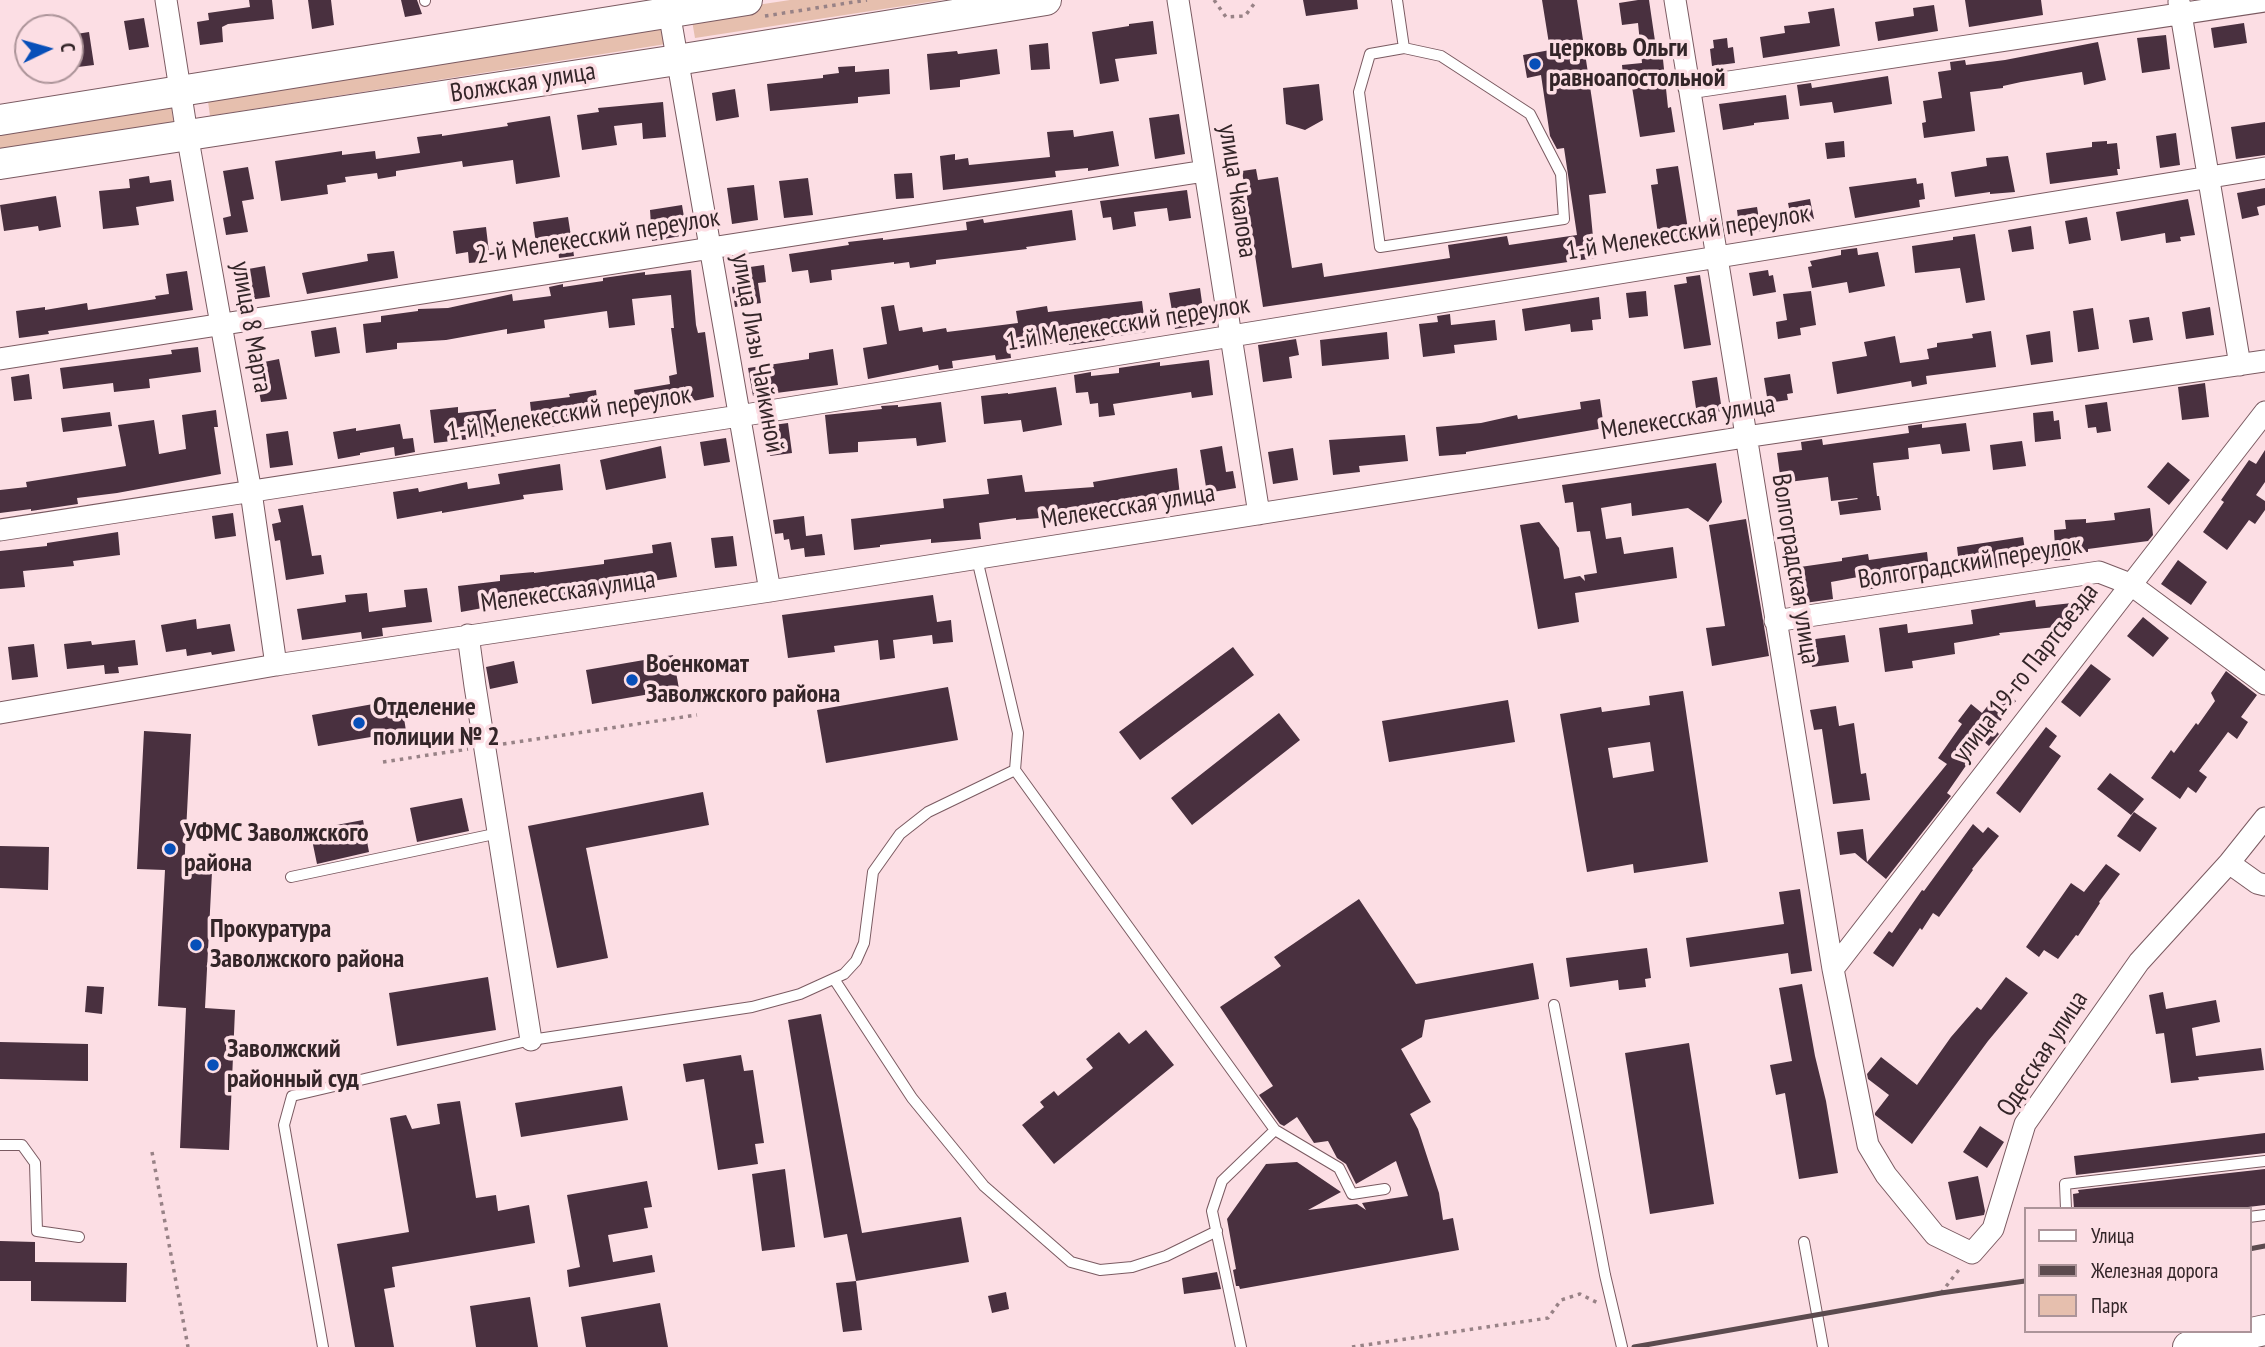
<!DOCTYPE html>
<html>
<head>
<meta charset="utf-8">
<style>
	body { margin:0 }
	#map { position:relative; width:2265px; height:1347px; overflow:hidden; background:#fcdee4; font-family:"PT Sans Narrow",sans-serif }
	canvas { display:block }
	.legend { position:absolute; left:2024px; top:1207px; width:228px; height:126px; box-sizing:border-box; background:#fcdee4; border:2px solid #ac9499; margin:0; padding:9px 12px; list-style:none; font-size:21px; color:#332528 }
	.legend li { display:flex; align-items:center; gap:14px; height:35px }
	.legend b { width:35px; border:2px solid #ac9499 }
	.north { position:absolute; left:14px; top:14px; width:70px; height:70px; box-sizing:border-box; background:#fcdee4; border:2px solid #ac9499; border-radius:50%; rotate:85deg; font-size:19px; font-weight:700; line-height:28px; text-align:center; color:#332528 }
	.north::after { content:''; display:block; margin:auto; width:24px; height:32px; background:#074fb9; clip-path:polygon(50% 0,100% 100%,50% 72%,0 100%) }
</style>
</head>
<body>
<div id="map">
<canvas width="2265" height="1347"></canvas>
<ul class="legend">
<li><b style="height:9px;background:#fff"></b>Улица</li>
<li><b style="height:9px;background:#5c4b4f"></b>Железная дорога</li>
<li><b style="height:19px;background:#e6bfae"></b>Парк</li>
</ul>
<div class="north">С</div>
</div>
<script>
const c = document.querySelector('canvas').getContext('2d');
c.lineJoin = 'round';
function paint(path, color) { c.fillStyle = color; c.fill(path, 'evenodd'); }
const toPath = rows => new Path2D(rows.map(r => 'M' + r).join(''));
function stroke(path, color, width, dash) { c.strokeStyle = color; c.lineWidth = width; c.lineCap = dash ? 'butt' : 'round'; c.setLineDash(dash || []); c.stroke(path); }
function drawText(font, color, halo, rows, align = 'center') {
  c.font = font + ' "PT Sans Narrow",sans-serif'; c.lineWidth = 7; c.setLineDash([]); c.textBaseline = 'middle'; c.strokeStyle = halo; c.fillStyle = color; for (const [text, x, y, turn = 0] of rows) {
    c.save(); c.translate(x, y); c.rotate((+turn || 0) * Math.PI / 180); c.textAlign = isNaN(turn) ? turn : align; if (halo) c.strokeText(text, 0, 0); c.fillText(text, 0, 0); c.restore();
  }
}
paint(toPath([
	[790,0,942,0,695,38,691,15],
	[662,22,666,44,210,116,207,94],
	[171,104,174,124,0,152,0,131]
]), '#e6bfae');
paint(toPath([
	[249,0,272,0,274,19,228,24,222,27,223,42,200,45,197,22,209,20,208,13,250,7],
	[308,0,331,0,334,25,312,29],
	[401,0,417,0,422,14,405,17],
	[1303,0,1357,0,1358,9,1306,16],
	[1542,0,1577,0,1606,193,1589,195,1595,258,1263,307,1242,171,1256,169,1258,180,1278,177,1292,268,1322,263,1324,277,1450,258,1448,245,1507,236,1509,245,1577,235,1564,148,1557,149,1550,136,1541,75,1527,78,1523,55,1550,50],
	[1638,0,1649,0,1655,41,1661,40,1668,108,1671,107,1675,132,1640,137,1632,87,1624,88,1622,65,1642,63,1638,23,1622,25,1619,3],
	[1965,0,2041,0,2043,15,1969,27],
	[1934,5,1938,31,1878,41,1875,22,1914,16,1913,8],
	[1834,8,1840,46,1763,58,1760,37,1785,33,1784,26,1810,23,1808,12],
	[144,18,149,47,129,50,124,21],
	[1153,21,1157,54,1115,59,1119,81,1100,84,1092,32,1129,26,1129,24],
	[2244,23,2247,43,2214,48,2211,28],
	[89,32,94,65,70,68,70,35],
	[2166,35,2170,69,2142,73,2137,38],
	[1727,38,1728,48,1733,47,1735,63,1712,66,1710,49,1714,48,1713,40],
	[2098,42,2106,80,2084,85,2082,72,2021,82,2003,86,2003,88,1970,92,1975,131,1924,138,1922,123,1926,122,1923,101,1942,98,1938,72,1951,70,1950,62,1965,60,1966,65,2005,60],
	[1048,43,1050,69,1031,70,1029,45],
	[997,49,1000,74,960,80,960,87,930,90,927,54,957,51,958,54],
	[855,66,855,72,889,69,890,94,858,97,858,103,770,111,767,84,823,78,823,75,839,73,838,67],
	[1888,76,1892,104,1834,113,1832,102,1800,106,1797,85,1811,83,1812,88],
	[1319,84,1323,120,1305,130,1286,124,1283,88],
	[735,89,739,117,716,121,712,93],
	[1786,95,1789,119,1754,123,1754,125,1723,130,1719,104],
	[663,102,666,137,643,139,642,123,614,126,617,145,582,150,577,115,599,112,598,108],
	[1179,114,1185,154,1155,159,1149,118],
	[550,116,560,177,516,184,513,160,463,167,462,161,396,171,396,176,378,179,377,173,345,177,346,182,327,185,328,194,281,201,275,161,342,151,342,155,375,151,376,159,420,153,417,137,442,134,442,136,508,126,507,123],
	[2265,122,2265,155,2236,159,2231,127],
	[1073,130,1074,137,1113,131,1119,166,1088,171,1088,168,1055,171,1056,177,943,190,940,156,955,154,955,160,968,158,969,165,1050,157,1047,132],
	[2176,133,2180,165,2160,168,2156,136],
	[1844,141,1845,157,1827,159,1825,143],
	[2107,141,2107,144,2117,143,2120,169,2117,169,2118,175,2050,184,2046,153,2092,147,2092,142],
	[2008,156,2015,192,1990,194,1990,192,1955,197,1951,172,1987,166,1986,158],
	[1678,166,1690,242,1667,245,1665,234,1658,234,1651,185,1658,184,1656,169],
	[248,167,254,199,242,201,248,232,226,235,223,218,231,216,223,171],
	[912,173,914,198,896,199,894,174],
	[149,176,150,183,171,180,174,201,136,207,139,225,103,229,99,191,130,188,129,179],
	[808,178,813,215,784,218,779,181],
	[1916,178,1917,184,1923,183,1925,199,1919,200,1920,207,1855,218,1849,187],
	[754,185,758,220,732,224,727,188],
	[2265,188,2265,205,2257,207,2259,215,2242,219,2237,193],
	[1187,190,1191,218,1169,221,1167,208,1134,212,1136,226,1113,230,1111,217,1103,218,1100,201],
	[56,196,61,227,39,231,38,226,4,231,0,205],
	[1810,199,1814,219,1792,223,1788,203],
	[2188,199,2195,235,2180,237,2181,241,2166,243,2165,233,2121,241,2116,212],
	[682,205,687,235,652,241,650,210],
	[1757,207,1761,231,1740,234,1737,210],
	[1072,210,1076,240,1026,247,1027,249,936,260,936,264,910,268,909,262,894,264,894,262,831,270,832,280,810,283,808,270,792,272,789,254,849,245,848,242,883,238,883,240,967,230,966,222,972,221,983,219,984,223],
	[568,217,574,256,559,258,558,248,537,251,533,222],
	[2087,217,2091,240,2069,244,2065,221],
	[2031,226,2034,249,2012,252,2008,230],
	[486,227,490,261,469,263,468,252,456,254,453,231],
	[1975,234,1985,300,1966,303,1960,268,1915,273,1912,246,1953,240,1953,237],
	[1857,248,1858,255,1878,252,1885,286,1849,293,1847,282,1812,288,1808,267,1812,266,1810,261,1841,255,1841,250],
	[394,251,398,278,307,294,302,273,368,261,367,254],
	[764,265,766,282,758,283,761,303,735,307,732,287,739,286,736,269],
	[265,266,270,297,242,301,237,271],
	[691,270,696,325,698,333,705,332,714,397,693,401,692,396,654,402,655,407,637,410,634,390,670,384,669,376,677,374,671,328,674,328,671,295,632,299,635,325,609,328,607,311,544,320,545,328,507,334,507,329,446,340,397,343,397,349,366,353,363,324,381,322,381,316,418,311,418,309,448,308,512,294,513,301,551,296,549,287,563,284,563,287,603,281,603,278,645,272,645,275],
	[1768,270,1769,276,1773,275,1776,292,1753,296,1749,273],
	[187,271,193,310,48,331,49,334,19,338,16,311,45,307,45,310,87,303,88,310,156,299,155,296,169,294,166,274],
	[1700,275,1711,345,1684,349,1674,285,1687,283,1686,277],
	[1200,288,1205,324,1175,329,1169,293],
	[1646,291,1648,316,1629,318,1626,293],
	[1811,291,1816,325,1800,328,1801,335,1778,339,1776,322,1787,320,1783,294],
	[1599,297,1601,319,1592,320,1593,330,1571,332,1570,324,1525,331,1522,309],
	[1142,301,1146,332,1104,338,1105,340,1069,345,1068,341,1010,350,1011,358,996,360,995,355,952,361,953,368,939,370,938,365,868,379,863,348,887,344,881,307,894,305,899,331,922,327,923,332,946,328,947,332,1018,323,1016,311,1047,306,1048,312],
	[2210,307,2214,335,2186,339,2182,312],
	[2093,308,2099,349,2078,352,2073,311],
	[1450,314,1451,325,1495,320,1497,340,1454,345,1455,353,1423,357,1419,324,1438,322,1437,316],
	[2149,317,2153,340,2133,343,2129,320],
	[336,327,340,353,315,357,311,331],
	[1991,331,1996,367,1926,376,1927,384,1912,387,1911,381,1837,394,1832,362,1867,356,1864,342,1895,336,1900,363,1929,359,1927,349,1937,347,1937,343,1973,338,1972,334],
	[2050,331,2053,362,2031,365,2026,335],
	[1387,332,1389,359,1322,366,1320,340],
	[1296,339,1299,355,1289,357,1292,378,1263,382,1258,345],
	[198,347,201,372,149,379,150,388,114,392,113,383,63,389,60,368,172,354,171,350],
	[833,349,838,385,753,396,748,368,809,359,809,353],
	[279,359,287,399,261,402,254,364],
	[1209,360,1213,395,1192,398,1191,392,1113,404,1115,415,1099,417,1098,403,1090,404,1088,392,1076,393,1074,375,1091,372,1091,376,1119,373,1119,368,1160,362,1160,366],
	[29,374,32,399,14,401,11,377],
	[1790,374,1793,393,1787,394,1788,400,1768,403,1764,378],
	[1717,377,1722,411,1697,415,1692,381],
	[2205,383,2209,417,2182,420,2178,387],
	[1056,387,1062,425,1023,432,1021,420,984,424,981,396,1008,393,1008,394],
	[596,390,599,417,558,422,559,426,533,429,530,402,570,397,569,394],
	[1600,399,1604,428,1466,452,1466,454,1439,456,1436,427,1481,423,1517,415,1518,419,1581,409,1580,402],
	[941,402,946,442,917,446,916,438,858,442,858,452,829,454,825,415,882,409,881,406,898,405,898,407],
	[2107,402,2111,431,2097,433,2096,427,2088,428,2085,405],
	[458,407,458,413,496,409,498,436,434,443,430,410],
	[216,410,218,427,214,427,221,474,117,493,77,498,78,504,31,511,31,509,0,513,0,490,27,487,26,482,126,466,118,425,154,420,159,454,186,449,182,415],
	[2053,411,2054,421,2059,420,2061,439,2035,442,2033,413],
	[110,412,112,426,63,432,61,418],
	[788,423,792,453,770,456,766,426],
	[1966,423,1970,451,1942,454,1940,444,1908,448,1909,459,1873,463,1877,496,1879,496,1881,510,1840,515,1838,502,1858,499,1857,498,1831,501,1828,477,1781,483,1777,453,1802,450,1801,442,1822,439,1823,445,1909,433,1908,426,1922,424,1922,428],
	[400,424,403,439,413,438,415,452,395,456,394,447,360,453,360,455,338,459,333,432,356,428,356,431],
	[288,431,293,465,270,468,266,434],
	[1405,435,1408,461,1359,466,1360,472,1333,475,1329,440],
	[726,438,730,462,704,466,700,442],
	[2022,441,2026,466,1993,470,1990,445],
	[661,446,666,478,606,490,600,460],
	[1222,446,1226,472,1233,471,1236,488,1207,493,1200,450],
	[1293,448,1298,480,1273,484,1268,452],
	[2265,450,2265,482,2256,495,2265,501,2265,510,2255,524,2249,520,2227,550,2203,532,2224,502,2221,500,2249,460,2256,464],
	[2168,462,2190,480,2169,505,2147,487],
	[1716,463,1722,502,1708,522,1688,508,1632,516,1631,503,1601,508,1606,539,1621,537,1624,554,1673,547,1677,578,1575,593,1579,622,1538,629,1520,525,1539,522,1559,548,1564,579,1580,576,1585,581,1584,575,1597,573,1590,531,1577,532,1573,502,1565,503,1562,485],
	[560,464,563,490,523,495,524,499,442,513,442,511,397,519,393,492,418,488,419,492,467,482,468,489,500,484,498,474],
	[1177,468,1180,496,1087,511,1088,514,1016,520,1016,518,979,523,981,539,931,543,931,539,880,545,880,547,854,550,851,519,944,508,943,499,989,494,987,479,1022,475,1025,492,1094,487,1093,482],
	[303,505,312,556,321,555,324,574,286,580,280,540,275,541,272,524,281,522,278,509],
	[2150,508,2153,535,2148,541,2088,549,2088,552,2069,553,2070,560,2047,561,1960,573,1957,547,2023,537,2025,550,2055,547,2054,530,2066,529,2065,520,2086,519,2086,523,2115,520,2114,513],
	[233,513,236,536,215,539,212,516],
	[804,516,806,536,822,534,825,555,805,557,804,548,791,550,789,539,784,540,783,533,775,534,773,520],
	[1746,519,1769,656,1712,666,1706,628,1725,626,1709,525],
	[118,532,120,555,73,561,74,566,23,571,25,587,0,589,0,551,47,546,47,543],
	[733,536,737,566,715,568,711,538],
	[671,542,677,577,640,583,641,590,488,607,461,612,458,586,500,581,500,575,534,572,534,573,604,564,604,560,653,553,652,545],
	[1927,552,1930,579,1893,584,1893,585,1860,591,1858,577,1831,582,1833,599,1805,603,1800,567,1842,561,1842,558,1868,554,1869,560],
	[2178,560,2207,582,2191,605,2161,584],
	[427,588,432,622,382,628,383,636,362,639,361,632,302,640,297,609,346,602,345,595,367,593,369,612,406,607,404,590],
	[933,595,937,622,951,620,953,642,933,644,932,635,893,640,895,658,880,660,878,640,834,646,835,652,788,658,782,615],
	[2035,600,2036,607,2072,603,2074,625,1999,633,2000,635,1954,643,1955,654,1912,661,1913,668,1885,672,1879,628,1907,624,1908,633,1973,624,1971,610],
	[2143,617,2169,638,2153,657,2127,636],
	[196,619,197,629,230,624,235,651,212,655,211,652,187,656,186,649,166,652,161,625],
	[1845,635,1849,662,1812,667,1808,640],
	[135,640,138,665,118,667,119,673,105,674,104,665,67,669,64,644,91,641,92,645],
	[34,644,38,677,12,680,8,647],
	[1233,647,1254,675,1140,760,1119,732],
	[673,655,679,689,592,704,586,670],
	[514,661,518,683,490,689,486,667],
	[2091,664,2111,679,2080,717,2061,702],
	[2226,671,2257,695,2241,717,2248,722,2237,739,2228,732,2199,771,2207,777,2196,793,2188,787,2180,799,2151,778,2171,750,2174,753,2196,723,2198,725,2215,701,2211,693],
	[948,687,958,740,826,763,817,710],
	[2001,689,2016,701,1994,729,1999,734,1989,746,1983,741,1947,793,1951,796,1886,879,1855,853,1840,855,1837,832,1863,829,1867,862,1947,764,1938,758,1962,724,1958,721,1971,704,1982,713],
	[1683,691,1708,862,1634,873,1633,864,1587,872,1560,714,1601,707,1602,712,1650,705,1649,696],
	[1650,742,1654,771,1613,778,1608,748],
	[401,699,406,731,318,746,312,715],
	[1508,700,1515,742,1389,762,1382,721],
	[1836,706,1839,726,1854,723,1861,774,1866,773,1870,800,1833,804,1822,729,1814,730,1810,710],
	[1279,713,1300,740,1192,825,1171,798],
	[2046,727,2057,736,2049,747,2061,756,2020,813,1996,793],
	[144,731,191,734,184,871,212,872,205,1008,235,1010,229,1150,180,1148,186,1008,158,1006,165,870,137,869],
	[2110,773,2144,799,2131,815,2097,789],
	[703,792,709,825,586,848,608,958,557,968,528,826],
	[462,798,469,831,417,842,410,808],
	[2134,812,2157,828,2140,852,2117,836],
	[363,820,369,852,317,864,310,830],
	[1973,824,1983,833,1988,827,1999,836,1972,869,1973,870,1939,917,1933,913,1922,930,1920,928,1893,967,1873,953,1889,931,1892,933,1922,890,1924,891],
	[0,846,49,847,48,890,0,888],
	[2106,864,2120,874,2099,902,2100,903,2078,936,2076,935,2058,959,2044,950,2039,957,2026,947,2071,883,2084,892],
	[1800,889,1812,971,1791,974,1788,953,1690,967,1686,938,1784,924,1779,892],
	[1359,899,1416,984,1533,963,1539,999,1425,1020,1422,1037,1401,1049,1431,1102,1410,1114,1418,1129,1439,1193,1443,1220,1453,1218,1459,1250,1240,1289,1239,1286,1236,1286,1233,1270,1236,1269,1227,1219,1266,1164,1297,1162,1341,1192,1308,1210,1357,1204,1366,1210,1362,1203,1408,1196,1396,1161,1356,1184,1346,1164,1337,1158,1328,1141,1314,1143,1297,1117,1284,1126,1280,1124,1259,1095,1273,1086,1220,1007,1281,966,1274,957],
	[1647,948,1651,978,1645,979,1646,987,1619,990,1618,980,1570,987,1566,958],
	[488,977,496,1030,397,1046,389,993],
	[2006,977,2028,993,1988,1041,1912,1144,1875,1115,1875,1113,1889,1095,1868,1079,1867,1074,1881,1057,1917,1085,1951,1037,1977,1007,1981,1010],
	[1802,984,1815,1056,1826,1101,1838,1173,1799,1179,1785,1093,1776,1095,1770,1065,1792,1061,1779,988],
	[87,986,104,987,102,1014,85,1012],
	[2163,992,2166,1009,2216,1000,2220,1022,2192,1028,2196,1056,2261,1048,2264,1070,2198,1077,2199,1080,2171,1083,2164,1033,2156,1034,2149,995],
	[821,1014,862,1233,961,1217,969,1262,856,1281,847,1234,824,1238,788,1020],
	[1146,1030,1174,1065,1054,1164,1022,1125,1044,1107,1040,1102,1054,1091,1058,1096,1093,1068,1086,1059,1119,1032,1129,1044],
	[0,1042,88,1044,88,1081,0,1079],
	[1689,1043,1714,1204,1650,1214,1625,1053],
	[741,1055,744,1071,753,1070,764,1143,755,1144,758,1164,718,1170,704,1079,686,1082,683,1064],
	[622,1086,628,1120,521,1137,515,1103],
	[460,1101,476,1198,496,1195,498,1211,529,1205,535,1243,392,1267,395,1287,384,1289,394,1347,355,1347,337,1244,409,1232,390,1118,406,1115,412,1129,440,1124,437,1104],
	[1980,1126,2004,1142,1987,1168,1963,1152],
	[2265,1133,2265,1153,2076,1175,2074,1156],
	[785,1169,795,1247,762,1251,752,1174],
	[2265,1169,2265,1205,2231,1209,2074,1209,2073,1194,2079,1193,2078,1190],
	[1978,1176,1985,1211,1984,1215,1956,1220,1948,1182],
	[647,1181,652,1207,644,1208,648,1228,608,1235,613,1262,652,1255,655,1272,569,1287,567,1270,580,1267,567,1195],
	[0,1241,35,1242,35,1262,127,1263,126,1302,31,1301,31,1281,0,1281],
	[1217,1272,1221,1289,1184,1294,1182,1278],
	[856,1281,862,1330,843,1332,836,1283],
	[1006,1292,1009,1309,992,1313,988,1296],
	[530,1297,538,1347,476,1347,470,1306],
	[660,1303,668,1347,586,1347,581,1317]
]), '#49303f');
const service = toPath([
	[425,0,425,1],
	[1397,0,1404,48],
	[1404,48,1441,56,1530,114,1561,174,1564,219,1380,247,1359,92,1370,54,1404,48],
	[1015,770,1275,1130,1339,1168,1352,1194,1385,1189],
	[291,877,499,833],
	[834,979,912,1098,984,1186,1071,1262,1100,1270,1132,1267,1166,1256,1217,1231],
	[1554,1005,1605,1275,1622,1347],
	[0,1145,22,1145,35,1163,37,1231,79,1237],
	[2066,1209,2065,1184,2265,1161],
	[2249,1217,2265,1215],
	[1804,1242,1823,1347],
	[323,1347,284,1125,292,1096,531,1040,752,1007,800,994,844,974,856,961,864,943,873,872,900,834,928,812,1015,770,1018,733,977,559],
	[1241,1347,1212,1211,1222,1181,1275,1130]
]);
const minor = toPath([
	[166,0,187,134,251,492,276,665],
	[667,0,770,591],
	[1178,0,1259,514],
	[1675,0,1833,969,1868,1145,1886,1175,1935,1235,1972,1253,1993,1229,2025,1124,2139,962,2229,863,2265,818],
	[2179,2,2240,365],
	[1689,88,2265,1],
	[0,359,1205,171],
	[0,530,739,416,2265,168],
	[1775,621,2099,572,2130,584,2265,684],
	[468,635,475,686,531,1040],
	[0,713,276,665,770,591,1745,437,2265,361],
	[2229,863,2257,883,2265,885],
	[1833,969,2265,412]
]);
const secondary = toPath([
	[0,120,747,0],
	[0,164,677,60,1046,0],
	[2188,1347,2265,1330]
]);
stroke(service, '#7a5a61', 12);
stroke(minor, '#7a5a61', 23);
stroke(secondary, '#7a5a61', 32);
stroke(toPath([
	[1214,0,1226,17,1245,16,1254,4,1254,0],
	[765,16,867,0],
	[503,744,697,715],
	[383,762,468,749],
	[152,1152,188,1347],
	[1941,1293,1961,1267],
	[1352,1347,1548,1318,1561,1300,1580,1294,1598,1303]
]), '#988286', 3.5, [3.5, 5]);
stroke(service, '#fff', 10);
stroke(minor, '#fff', 21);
stroke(secondary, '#fff', 30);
stroke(toPath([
	[2249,1249,2265,1246],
	[1634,1347,1941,1293,2025,1281]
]), '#5c4b4f', 5);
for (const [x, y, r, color] of [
	[1535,64,7,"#074fb9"],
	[632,680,7,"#074fb9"],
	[359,723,7,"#074fb9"],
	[170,849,7,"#074fb9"],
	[196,945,7,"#074fb9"],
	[213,1065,7,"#074fb9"]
]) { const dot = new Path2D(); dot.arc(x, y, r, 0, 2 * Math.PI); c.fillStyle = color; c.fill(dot); stroke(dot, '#fcdee4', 2.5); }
drawText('bold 26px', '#332528', '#fcdee4', [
	["церковь Ольги",1549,49],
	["равноапостольной",1549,79],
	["Военкомат",646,665],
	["Заволжского района",646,695],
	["Отделение",373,708],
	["полиции № 2",373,738],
	["УФМС Заволжского",184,834],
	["района",184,864],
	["Прокуратура",210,930],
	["Заволжского района",210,960],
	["Заволжский",227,1050],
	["районный суд",227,1080]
], 'left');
drawText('26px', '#332528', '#fcdee4', [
	["Волжская улица",523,83,-9],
	["улица Чкалова",1237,191,81],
	["1-й Мелекесский переулок",1688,233,-9],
	["2-й Мелекесский переулок",598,237,-9],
	["1-й Мелекесский переулок",1128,324,-9],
	["улица 8 Марта",251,327,80],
	["улица Лизы Чайкиной",757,353,80],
	["1-й Мелекесский переулок",569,414,-9],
	["Мелекесская улица",1688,418,-9],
	["Мелекесская улица",1128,507,-9],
	["Волгоградский переулок",1970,563,-9],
	["Волгоградская улица",1795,569,81],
	["Мелекесская улица",568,592,-8],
	["улица 19-го Партсъезда",2026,673,-52],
	["Одесская улица",2043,1054,-57]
]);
</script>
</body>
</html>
